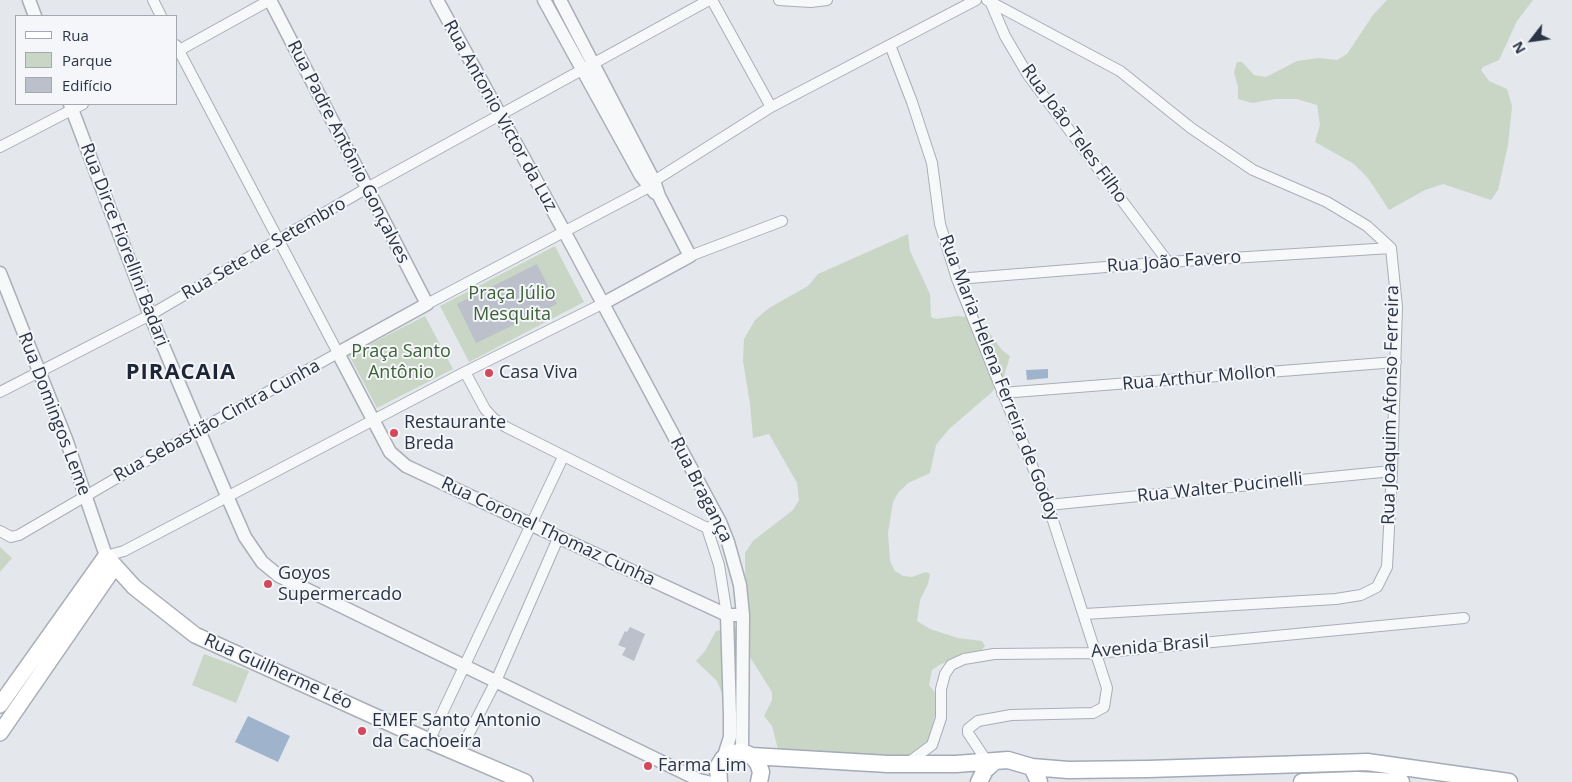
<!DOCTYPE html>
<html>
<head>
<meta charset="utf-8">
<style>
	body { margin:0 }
	#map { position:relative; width:1572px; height:782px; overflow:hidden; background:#e4e7ec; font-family:"Open Sans",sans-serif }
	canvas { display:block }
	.legend { position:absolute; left:15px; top:15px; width:162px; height:90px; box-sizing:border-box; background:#f4f6f9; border:1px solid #a4a8b1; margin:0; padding:6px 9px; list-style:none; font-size:15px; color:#2b3445 }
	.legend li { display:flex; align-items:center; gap:10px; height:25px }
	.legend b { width:25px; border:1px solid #a4a8b1 }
	.north { position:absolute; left:1507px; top:15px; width:50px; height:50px; -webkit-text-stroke:4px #f4f6f9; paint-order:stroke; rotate:240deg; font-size:14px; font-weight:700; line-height:20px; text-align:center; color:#2b3445 }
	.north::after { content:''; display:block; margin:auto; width:18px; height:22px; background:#2b3445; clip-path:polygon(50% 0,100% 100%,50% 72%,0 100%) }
</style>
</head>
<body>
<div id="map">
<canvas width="1572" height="782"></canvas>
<ul class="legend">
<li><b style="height:6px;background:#fff"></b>Rua</li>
<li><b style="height:14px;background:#c9d6c5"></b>Parque</li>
<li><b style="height:14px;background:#bbc0ca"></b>Edifício</li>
</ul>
<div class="north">N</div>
</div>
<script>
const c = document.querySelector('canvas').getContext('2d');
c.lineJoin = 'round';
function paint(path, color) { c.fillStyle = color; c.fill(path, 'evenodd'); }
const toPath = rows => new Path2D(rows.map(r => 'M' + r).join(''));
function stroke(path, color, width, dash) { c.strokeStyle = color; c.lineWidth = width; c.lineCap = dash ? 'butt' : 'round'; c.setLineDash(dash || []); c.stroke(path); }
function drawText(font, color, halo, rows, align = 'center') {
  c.font = font + ' "Open Sans",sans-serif'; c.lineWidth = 4; c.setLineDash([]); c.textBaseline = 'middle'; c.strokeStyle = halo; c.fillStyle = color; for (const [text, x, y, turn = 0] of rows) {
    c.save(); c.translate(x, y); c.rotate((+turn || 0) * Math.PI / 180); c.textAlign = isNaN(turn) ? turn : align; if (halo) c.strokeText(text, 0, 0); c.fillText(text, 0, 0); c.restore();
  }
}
paint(toPath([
	[1387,0,1533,0,1517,21,1499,60,1483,67,1481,70,1489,81,1507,89,1512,106,1508,145,1498,190,1491,200,1443,184,1425,190,1389,210,1368,178,1354,164,1315,142,1320,125,1317,105,1297,99,1275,99,1252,103,1238,99,1238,87,1234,72,1237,62,1242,62,1254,75,1266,77,1297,61,1319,58,1337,60,1347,54,1373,15],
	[908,234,910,251,930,294,931,317,936,319,957,316,978,318,1002,350,1010,356,1004,376,992,392,949,429,936,445,930,473,908,483,898,493,893,502,888,533,890,561,895,571,903,576,912,577,926,572,930,574,928,584,920,600,917,621,930,629,958,638,982,641,985,646,981,651,941,664,932,670,929,685,937,695,938,702,928,745,911,758,790,761,778,749,772,726,764,716,772,700,772,692,746,651,740,651,732,664,728,708,717,681,696,661,705,651,716,631,741,626,746,621,745,553,753,541,793,510,799,500,797,483,769,434,753,438,750,404,743,361,744,339,755,320,769,308,808,286,818,274],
	[555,246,584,302,469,362,440,306],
	[425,316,453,369,377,408,349,355],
	[0,547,12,558,0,572],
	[204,654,249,671,236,703,192,685]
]), '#c9d6c5');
paint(toPath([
	[1048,369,1048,378,1027,380,1026,370],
	[248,716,290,736,278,762,235,742]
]), '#9fb4cc');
paint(toPath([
	[537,264,557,304,476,343,457,304],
	[630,627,645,634,634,661,622,655,626,648,618,645,625,631,627,632]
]), '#bbc0ca');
const minor = toPath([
	[153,0,161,16],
	[712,0,771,107],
	[779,0,811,2,827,0],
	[987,0,1120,71,1191,128,1253,170,1327,202,1367,226,1391,248,1397,307,1392,471,1387,567,1377,587,1361,595,1336,599,1085,614],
	[990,1,1005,36,1028,75,1168,262],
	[890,45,912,102,932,163,940,224,957,279,1048,505,1107,688,1104,707,1093,713,1011,715,978,721,968,729,968,733,986,760],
	[176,52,270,0],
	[0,147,83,104],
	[690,256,782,221],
	[957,279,1168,262,1391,248],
	[427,304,649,187,654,181,771,107,976,0],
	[465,372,485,409,493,418,506,427,707,528,720,522],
	[0,392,150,315,367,188,709,0],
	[1002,393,1396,362],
	[1048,505,1392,471],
	[707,528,719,565,727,615],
	[0,531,11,537,19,535,199,430,338,353,176,45],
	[106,556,124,551,465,372,602,304],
	[429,741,563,457],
	[459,753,496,681,559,536],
	[909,762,932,745,941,718,941,689,945,674,951,665,964,659,994,654,1097,653,1464,618]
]);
const tertiary = toPath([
	[29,0,35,16],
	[270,0,427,304,338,353,390,452,406,466,530,524,727,615,743,615],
	[437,0,564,231,720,522,728,542,740,585,743,615,742,752],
	[544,0,641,176,655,193],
	[560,0,654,181,659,196,690,256,602,304],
	[70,104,150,315,227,496,245,537,262,562,279,576,699,780,708,782],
	[0,273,66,439,106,556],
	[723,759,730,737,730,715,727,615]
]);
const secondary = toPath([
	[0,705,106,556,134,587,195,635,429,741,525,782],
	[0,733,115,566]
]);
const primary = toPath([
	[752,756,888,764,956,764,1008,760,1032,767,1039,782],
	[1032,767,1068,770,1148,769,1367,762,1509,782],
	[719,782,718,767,723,759,732,753,742,752,752,756,758,763,761,772,759,782],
	[979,782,985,770,995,761],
	[1302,782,1357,780,1401,782]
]);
stroke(minor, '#a9aeb7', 12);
stroke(tertiary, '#a9aeb7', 15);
stroke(secondary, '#a9aeb7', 18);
stroke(primary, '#a3abb8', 19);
stroke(minor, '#f7f8fa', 10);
stroke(tertiary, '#f7f8fa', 12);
stroke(secondary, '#fff', 15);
stroke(primary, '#fff', 16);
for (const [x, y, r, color] of [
	[489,373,5,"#d1495b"],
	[394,433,5,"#d1495b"],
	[268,584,5,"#d1495b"],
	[362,731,5,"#d1495b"],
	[648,766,5,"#d1495b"]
]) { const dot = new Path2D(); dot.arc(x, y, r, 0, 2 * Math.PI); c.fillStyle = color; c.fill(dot); stroke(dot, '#f4f6f9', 2); }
drawText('18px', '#2b3445', '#f4f6f9', [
	["Rua Antonio Victor da Luz",500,116,61],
	["Rua João Teles Filho",1074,134,54],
	["Rua Padre Antônio Gonçalves",348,152,63],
	["Rua Dirce Fiorellini Badari",124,245,69],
	["Rua Sete de Setembro",264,249,-30],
	["Rua João Favero",1174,262,-4],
	["Rua Maria Helena Ferreira de Godoy",999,378,69],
	["Rua Arthur Mollon",1199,378,-5],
	["Rua Joaquim Afonso Ferreira",1391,405,-89],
	["Rua Domingos Leme",54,414,69],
	["Rua Sebastião Cintra Cunha",217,421,-29],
	["Rua Walter Pucinelli",1220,488,-6],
	["Rua Bragança",701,490,63],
	["Rua Coronel Thomaz Cunha",548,532,25],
	["Avenida Brasil",1150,647,-5],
	["Rua Guilherme Léo",278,672,24]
]);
drawText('18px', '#3f6138', '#f4f6f9', [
	["Praça Júlio",512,294],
	["Mesquita",512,315],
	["Praça Santo",401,352],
	["Antônio",401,373]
]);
drawText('18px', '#2b3445', '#f4f6f9', [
	["Casa Viva",499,373],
	["Restaurante",404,423],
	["Breda",404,444],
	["Goyos",278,574],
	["Supermercado",278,595],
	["EMEF Santo Antonio",372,721],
	["da Cachoeira",372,742],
	["Farma Lim",658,766]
], 'left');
c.letterSpacing = '1px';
drawText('bold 22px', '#1d2536', '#f4f6f9', [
	["PIRACAIA",181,373]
]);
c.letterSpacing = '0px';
</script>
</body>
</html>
